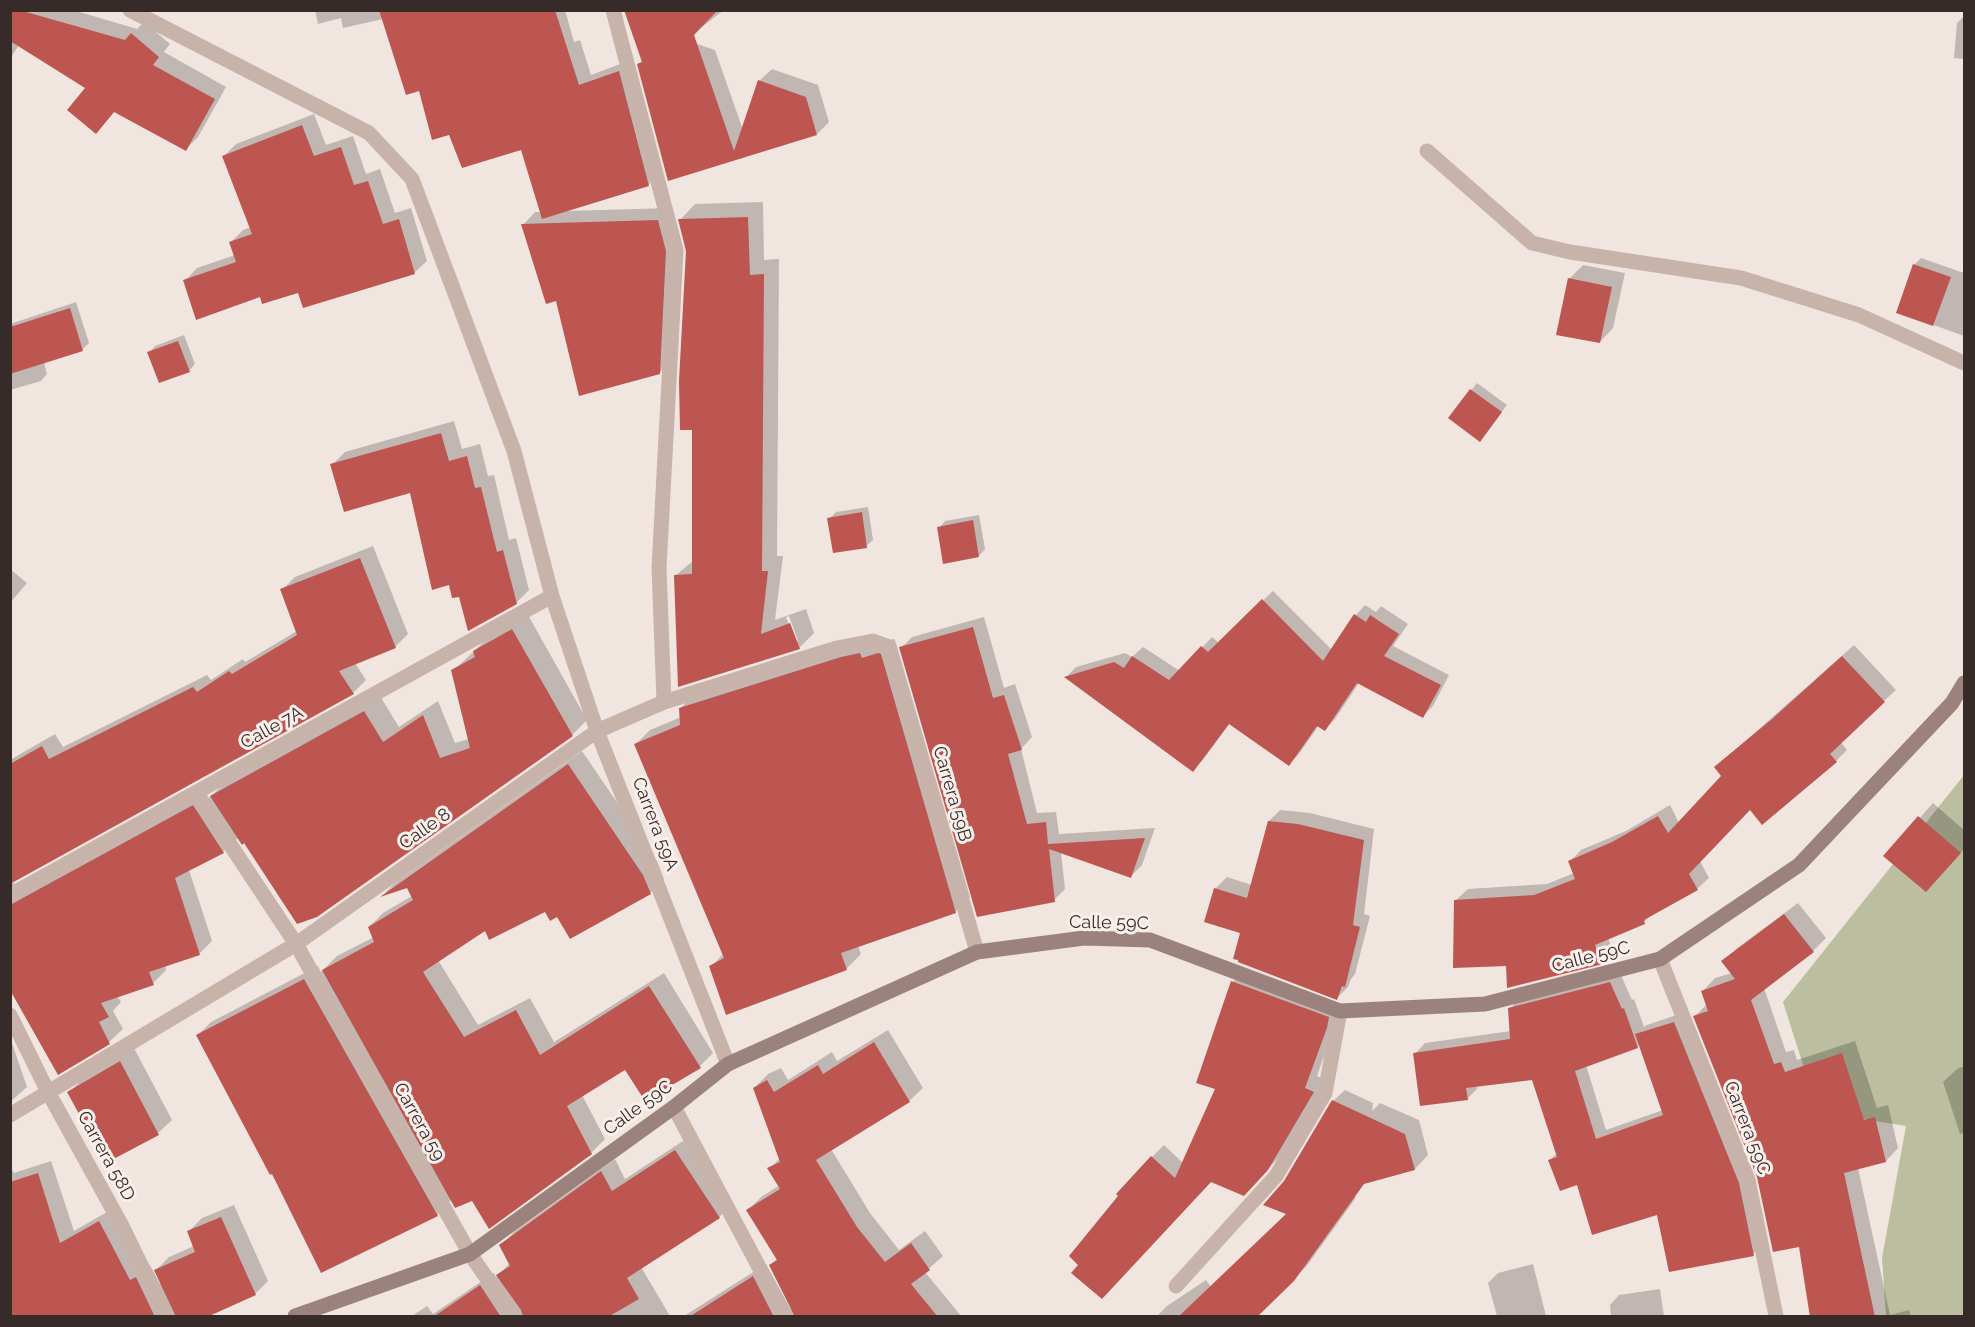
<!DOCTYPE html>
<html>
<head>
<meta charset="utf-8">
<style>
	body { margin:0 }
	#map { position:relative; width:1975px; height:1327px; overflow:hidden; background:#f1e5df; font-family:Raleway,sans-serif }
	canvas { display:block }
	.frame { position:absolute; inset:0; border:12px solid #372b2a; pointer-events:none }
</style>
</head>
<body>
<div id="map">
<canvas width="1975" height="1327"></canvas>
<div class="frame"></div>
</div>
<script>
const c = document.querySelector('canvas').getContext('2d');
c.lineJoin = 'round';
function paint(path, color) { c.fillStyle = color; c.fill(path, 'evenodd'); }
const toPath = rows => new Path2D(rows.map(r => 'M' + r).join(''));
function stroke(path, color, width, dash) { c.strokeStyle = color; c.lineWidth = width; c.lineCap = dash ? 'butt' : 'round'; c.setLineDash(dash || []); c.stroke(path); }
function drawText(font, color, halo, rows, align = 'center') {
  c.font = font + ' Raleway,sans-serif'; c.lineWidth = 6; c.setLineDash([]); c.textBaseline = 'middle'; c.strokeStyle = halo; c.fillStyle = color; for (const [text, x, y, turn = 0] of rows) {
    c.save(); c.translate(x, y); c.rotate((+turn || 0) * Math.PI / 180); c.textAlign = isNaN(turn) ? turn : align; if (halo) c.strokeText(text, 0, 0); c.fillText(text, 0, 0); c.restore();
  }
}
paint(toPath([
	[1964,775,1964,1316,1886,1316,1882,1258,1906,1126,1818,1112,1783,1002]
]), '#bbbf9f');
paint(toPath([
	[10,10,73,10,137,29,144,22,170,44,164,52,226,87,198,137,186,149,115,111,96,132,87,88,19,45,10,59],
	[315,10,565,10,574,42,580,40,591,75,631,60,660,173,648,185,566,211,671,208,672,360,659,373,557,299,523,225,535,212,541,212,522,148,420,89,383,19,343,28,341,18,318,24],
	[631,10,724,10,685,40,715,50,743,130,759,81,772,69,818,85,829,122,817,134,669,179,639,64,643,60],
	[1964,16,1964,59,1954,58,1957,23],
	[314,114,326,145,353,136,366,174,380,169,395,213,411,208,427,261,414,273,299,291,261,295,185,281,197,268,235,255,231,242,243,230,251,227,224,156,236,144],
	[763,202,764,260,779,259,777,556,783,556,775,620,806,609,814,633,799,648,680,685,676,575,694,560,693,428,687,250,680,220,695,204],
	[789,616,798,641,795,641,786,617],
	[1921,258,1964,273,1964,336,1898,312,1915,264],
	[1583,265,1625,273,1613,328,1600,342,1569,279],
	[76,302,89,343,83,349,44,362,47,374,41,381,10,390,10,324],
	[184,335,195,364,189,371,149,353,155,346],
	[1477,383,1507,405,1480,440,1450,418],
	[454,421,462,449,480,444,488,476,494,475,509,540,516,538,529,590,516,603,460,595,450,583,411,491,332,465,345,452],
	[868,507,873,540,866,546,829,519,836,512],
	[979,515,985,549,979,556,939,528,945,521],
	[373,546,408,634,395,647,355,663,366,680,353,693,12,881,18,890,206,793,209,798,227,781,380,696,399,727,438,701,455,743,469,739,453,671,490,636,528,615,587,720,572,735,245,842,239,837,223,852,189,870,212,941,199,954,165,965,166,970,153,983,117,996,121,1002,113,1011,123,1029,109,1042,58,1073,10,986,10,760,55,734,63,747,207,675,211,680,243,659,245,662,297,631,282,590,295,577],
	[10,569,27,583,10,603],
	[1273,591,1332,650,1356,615,1365,605,1376,612,1381,606,1408,624,1393,646,1449,675,1433,706,1423,716,1359,683,1335,719,1325,729,1319,725,1299,754,1289,764,1230,723,1203,760,1193,770,1066,677,1076,667,1125,653,1132,657,1143,647,1180,671,1212,637,1219,643],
	[984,617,1004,688,1015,684,1032,737,1021,749,1037,813,1056,812,1059,834,1155,828,1142,865,1131,876,1061,852,1065,889,1054,900,901,648,912,637],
	[893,639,895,640,970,897,955,912,858,946,861,954,846,969,711,967,723,954,636,744,650,730,681,717,681,708,695,693],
	[1854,645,1896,690,1840,741,1847,750,1836,761,1750,808,1700,861,1709,878,1697,889,1654,912,1644,922,1608,938,1613,951,1602,962,1508,965,1456,900,1468,889,1547,884,1574,873,1569,862,1581,850,1626,831,1670,805,1679,823,1723,776,1716,767],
	[582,751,657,861,664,879,650,893,557,915,546,910,485,929,438,960,478,1025,530,998,554,1042,664,973,713,1053,700,1066,626,1068,582,1095,605,1139,591,1153,452,1199,437,1215,273,1172,198,1035,211,1022,318,966,321,972,337,956,374,937,369,927,383,913,412,896,408,886,385,893,395,883],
	[1933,803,1964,830,1964,849,1939,876,1886,856],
	[1280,810,1310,813,1374,829,1364,914,1370,916,1355,974,1351,979,1348,987,1337,998,1242,932,1206,921,1216,888,1227,877,1252,885,1269,821],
	[1798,903,1826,938,1813,951,1764,988,1786,1052,1794,1050,1797,1060,1855,1041,1877,1108,1888,1105,1898,1148,1886,1161,1858,1168,1890,1315,1909,1310,1911,1316,1811,1316,1801,1245,1759,1176,1695,1016,1707,1004,1703,991,1715,978,1732,973,1723,962,1736,949],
	[1245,969,1339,1014,1317,1076,1325,1080,1280,1156,1256,1182,1211,1180,1114,1285,1152,1157,1164,1145,1183,1163,1217,1088,1233,982],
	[1620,973,1632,1000,1634,999,1644,1027,1647,1025,1685,1012,1763,1244,1753,1254,1659,1213,1578,1183,1550,1160,1557,1153,1533,1078,1477,1085,1477,1089,1467,1099,1415,1054,1425,1043,1511,1031,1510,1009,1520,998],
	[1640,1044,1663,1110,1606,1130,1586,1065,1637,1047],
	[888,1030,923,1088,909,1101,831,1149,870,1213,899,1250,925,1231,943,1256,925,1272,961,1316,684,1316,766,1264,790,1308,795,1312,771,1265,778,1258,748,1210,761,1197,780,1185,769,1169,780,1158,754,1088,768,1074,781,1068,788,1080,832,1052,837,1061],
	[10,1037,27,1087,10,1102],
	[134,1048,172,1120,158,1133,107,1161,69,1093,82,1079],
	[1964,1066,1964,1133,1960,1134,1943,1082,1957,1069],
	[1345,1090,1373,1103,1372,1111,1380,1103,1419,1120,1428,1155,1415,1169,1367,1137,1355,1199,1306,1267,1253,1316,1157,1316,1167,1306,1206,1280,1211,1287,1288,1214,1285,1182,1333,1101],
	[689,1137,733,1204,719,1217,641,1267,670,1316,412,1316,427,1306,433,1314,494,1273,496,1277,510,1263,501,1246,514,1232,615,1159,625,1179],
	[51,1161,74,1231,112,1209,143,1268,150,1265,160,1284,162,1283,156,1270,169,1257,194,1246,189,1231,202,1218,234,1205,268,1281,255,1294,190,1316,10,1316,10,1167,14,1173],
	[1533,1264,1546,1316,1497,1316,1488,1283,1498,1273],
	[1660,1289,1664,1316,1611,1316,1610,1305,1619,1295]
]), '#0003');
paint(toPath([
	[10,10,19,10,125,40,131,33,159,57,153,65,215,99,186,151,114,112,96,134,67,110,85,88,10,41],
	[379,10,555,10,579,85,619,71,649,186,542,219,521,150,462,168,449,135,432,140,419,91,406,95],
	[624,10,718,10,694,35,734,151,758,80,806,97,817,135,668,181,637,64,642,62],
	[302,125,314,156,341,147,354,185,368,181,383,224,399,219,415,274,303,308,298,293,262,304,260,297,196,320,183,280,236,262,229,242,252,234,222,156],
	[748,217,750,275,764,274,762,571,768,571,761,634,790,623,800,649,678,687,674,575,692,574,692,430,680,430,679,381,686,251,678,219],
	[658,220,666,251,660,374,579,396,556,301,546,304,521,224],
	[1913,264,1951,277,1933,326,1896,313],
	[1568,278,1612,287,1600,343,1556,335],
	[70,308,83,351,10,374,10,327],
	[178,341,190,372,159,383,147,352],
	[1470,389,1502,412,1480,442,1448,418],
	[441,433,449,461,467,456,475,488,481,487,497,552,503,550,517,604,468,631,459,597,452,598,449,585,432,590,410,493,344,512,330,464],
	[862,512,867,548,833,553,827,518],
	[973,520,979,557,943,564,937,527],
	[360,558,396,648,339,671,354,694,10,884,10,764,42,746,49,759,193,687,197,692,229,671,232,674,297,635,280,589],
	[1262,599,1323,661,1354,614,1366,622,1370,615,1399,634,1384,656,1441,685,1423,718,1357,683,1325,731,1317,726,1289,766,1229,724,1193,772,1064,677,1114,662,1124,668,1132,656,1169,680,1201,646,1208,652],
	[973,627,993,698,1004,695,1022,750,1008,754,1027,824,1046,822,1048,844,1145,838,1131,878,1049,849,1055,902,977,917,899,647],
	[512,629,573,736,317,917,297,924,244,843,242,845,210,796,364,711,383,742,423,715,440,758,470,748,451,670,475,657,473,651],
	[860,653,862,658,878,653,881,654,956,913,841,953,847,970,726,1015,709,966,724,958,634,744,680,725,679,708,841,657],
	[1842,656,1885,702,1830,754,1837,762,1762,825,1750,810,1689,874,1698,890,1644,920,1645,924,1595,945,1603,964,1507,988,1506,966,1453,968,1454,900,1534,895,1575,879,1568,861,1612,842,1658,816,1668,833,1721,776,1714,767,1772,719],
	[568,764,643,875,651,894,570,939,557,917,550,921,545,912,489,940,485,931,423,972,464,1037,516,1010,540,1055,649,986,701,1068,645,1101,625,1070,567,1106,592,1154,489,1229,472,1201,455,1208,322,970,374,942,368,927,413,900,407,888,380,897],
	[193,805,224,853,175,878,200,955,149,972,154,985,101,1003,109,1017,99,1022,110,1044,58,1075,10,990,10,905],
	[1918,816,1961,853,1926,892,1883,856],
	[1268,821,1298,824,1364,840,1353,925,1360,927,1345,987,1342,986,1337,1000,1238,962,1238,960,1233,959,1240,933,1204,922,1214,888,1247,898],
	[1784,914,1814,952,1751,1000,1774,1064,1781,1062,1785,1072,1842,1053,1864,1120,1875,1117,1886,1162,1844,1173,1875,1317,1810,1317,1799,1247,1773,1252,1757,1177,1693,1016,1708,1011,1701,991,1735,979,1721,961],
	[304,979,438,1216,321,1273,272,1174,270,1175,196,1035],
	[1231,981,1329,1017,1327,1028,1305,1088,1314,1092,1268,1170,1244,1196,1211,1182,1102,1299,1071,1273,1078,1265,1069,1256,1118,1196,1116,1194,1151,1156,1175,1178,1215,1089,1196,1083],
	[1610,982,1622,1009,1624,1008,1638,1048,1575,1071,1596,1139,1663,1115,1635,1034,1674,1022,1739,1183,1754,1256,1669,1272,1657,1215,1592,1235,1577,1185,1560,1191,1548,1160,1557,1157,1532,1080,1466,1088,1468,1100,1420,1106,1413,1053,1510,1039,1508,1008],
	[874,1042,910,1102,816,1160,857,1227,885,1262,911,1243,930,1270,911,1284,938,1317,795,1317,769,1265,777,1260,746,1210,780,1189,767,1168,780,1162,753,1088,767,1080,774,1092,818,1065,823,1074],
	[120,1061,159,1135,106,1163,67,1092],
	[1332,1100,1405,1134,1415,1170,1364,1184,1294,1281,1257,1317,1178,1317,1286,1214,1263,1205,1284,1181],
	[675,1150,720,1218,627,1278,639,1299,608,1317,523,1317,521,1310,496,1275,510,1266,499,1245,601,1171,612,1191],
	[38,1173,60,1243,99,1221,130,1280,136,1277,155,1317,10,1317,10,1182],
	[221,1217,256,1295,207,1317,176,1317,154,1270,195,1252,187,1231],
	[753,1276,774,1317,689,1317],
	[480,1285,501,1317,433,1317]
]), '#bd5550');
stroke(toPath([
	[130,10,369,133,412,179,514,451,552,596,597,731,728,1064],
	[613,10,676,250,659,568,664,702],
	[1427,151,1532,243,1570,252,1741,278,1859,315,1964,363],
	[196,793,296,944,470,1254,513,1316],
	[10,895,552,596],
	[1660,959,1748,1180,1776,1316],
	[10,1015,48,1092,122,1226,166,1316],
	[674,1107,785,1316],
	[10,1115,296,944,597,731,664,702,837,648,873,641,889,647,977,952],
	[1176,1286,1276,1176,1325,1093,1340,1011]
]), '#c8b3ab', 15);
stroke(toPath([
	[295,1316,470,1254,674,1107,728,1064,977,952,1084,938,1150,940,1340,1011,1485,1004,1660,959,1799,865,1952,703,1964,683]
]), '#9c827c', 15);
drawText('18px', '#372b2a', '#f9efeb', [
	["Calle 7A",272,728,-29],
	["Carrera 59B",952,794,74],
	["Carrera 59A",655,824,69],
	["Calle 8",425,829,-35],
	["Calle 59C",1109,923,1],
	["Calle 59C",1591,957,-14],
	["Calle 59C",638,1108,-36],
	["Carrera 59",419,1122,61],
	["Carrera 59C",1747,1128,69],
	["Carrera 58D",106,1156,61]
]);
</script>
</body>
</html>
